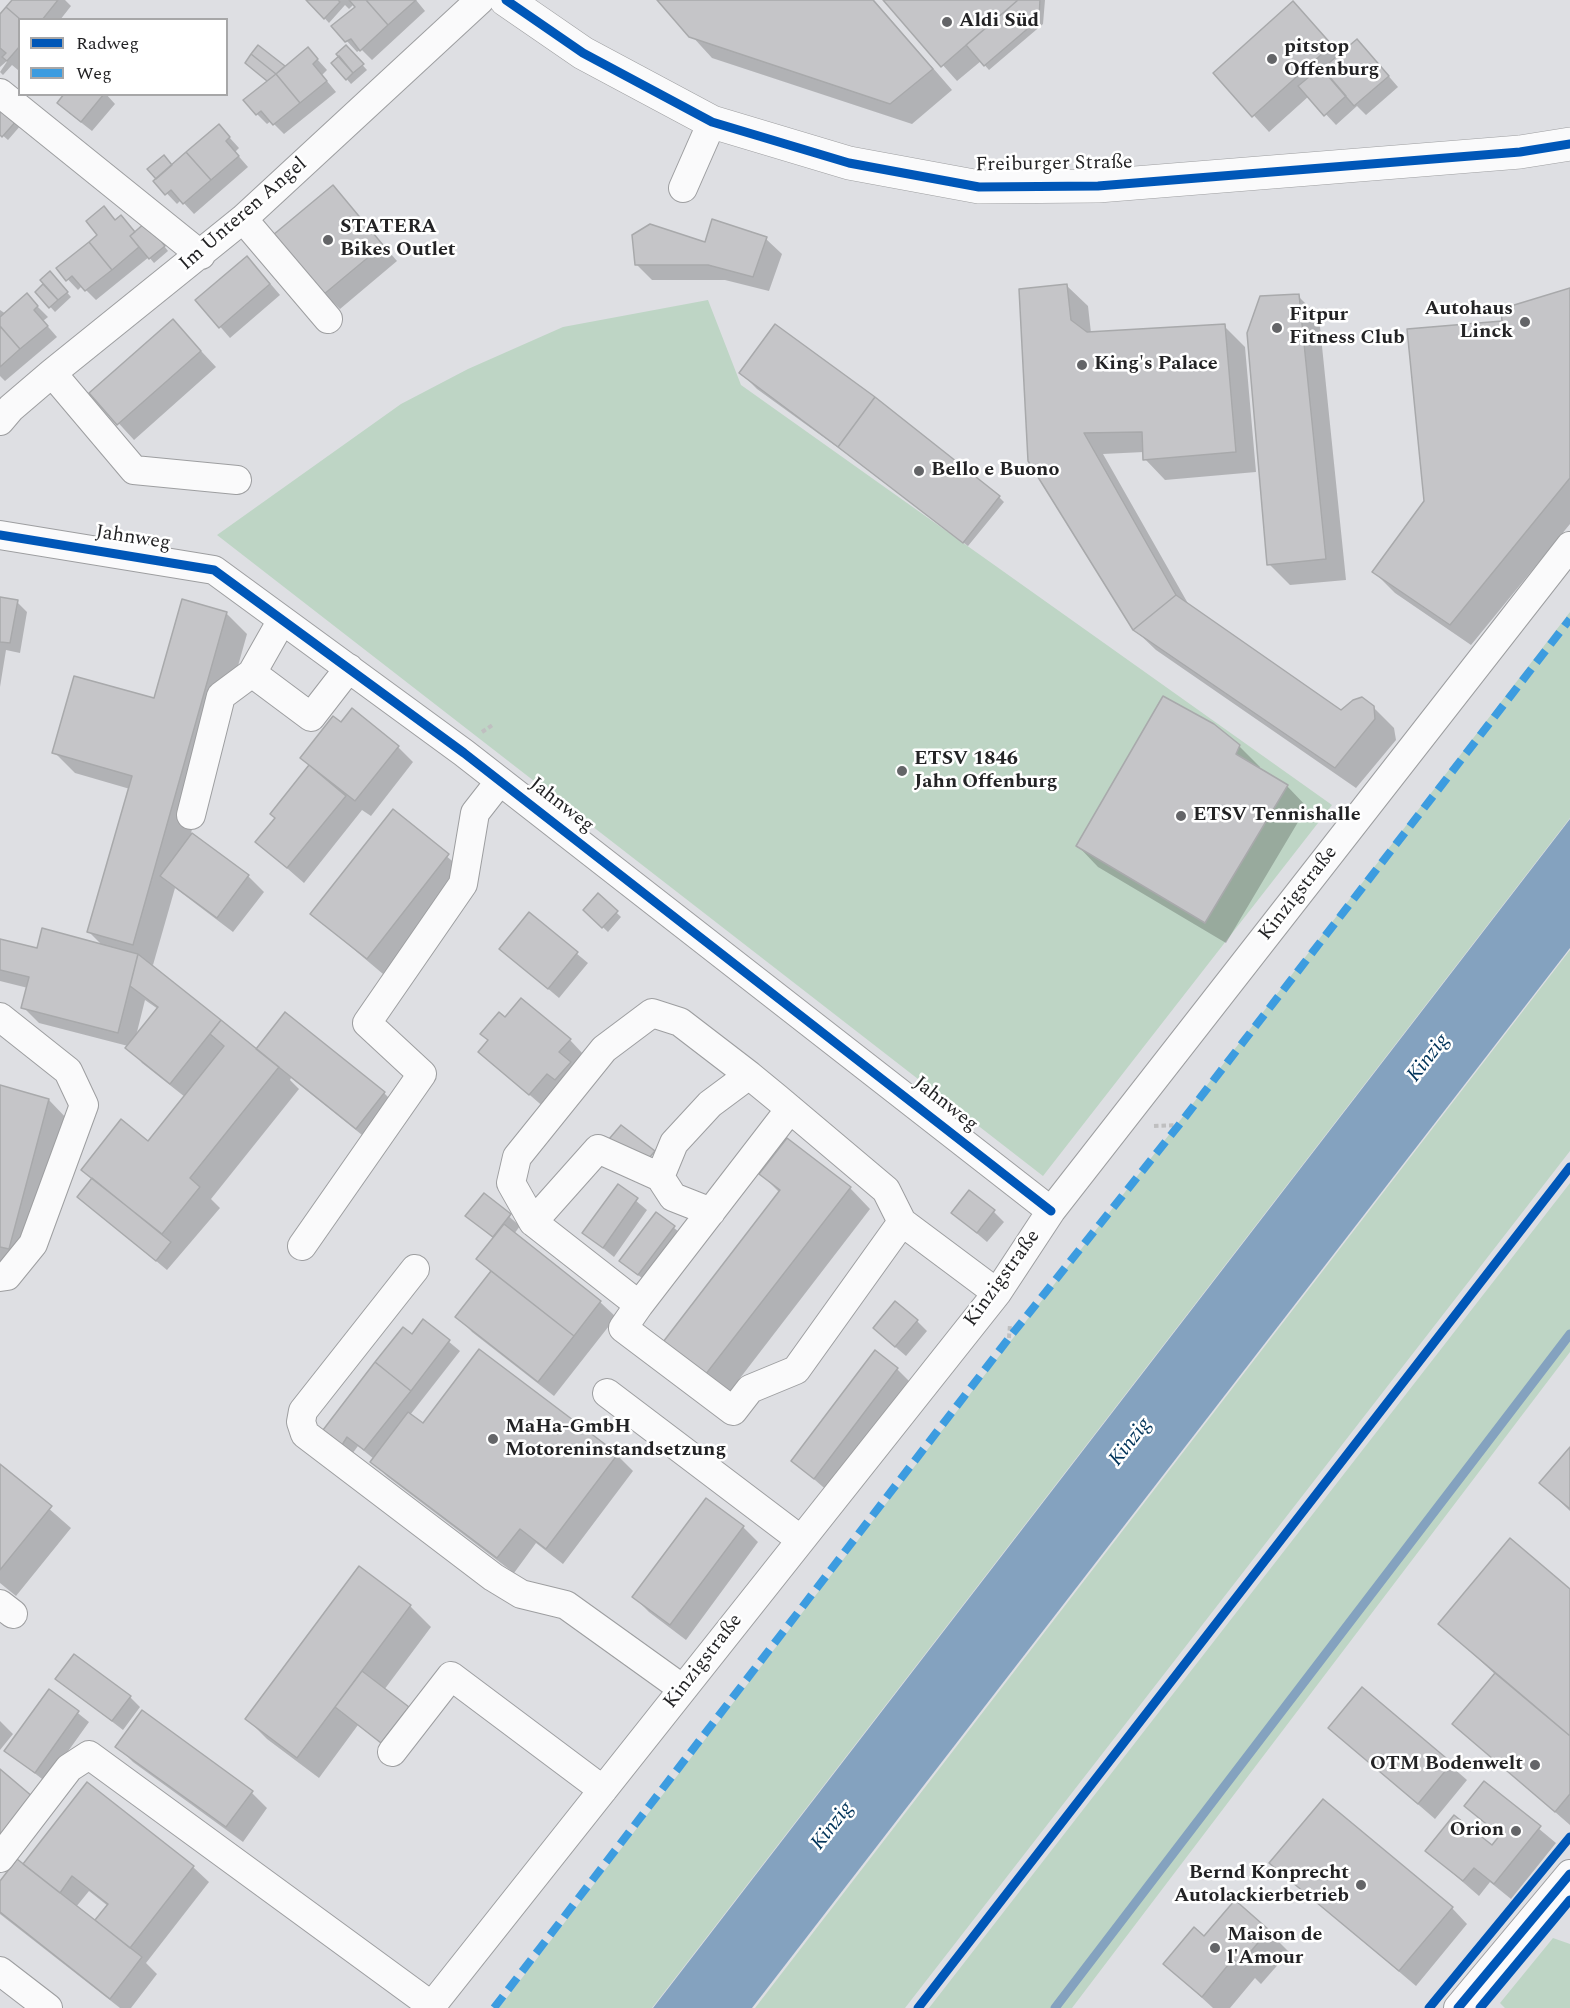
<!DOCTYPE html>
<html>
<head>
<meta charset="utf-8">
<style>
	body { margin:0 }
	#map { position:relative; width:1570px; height:2008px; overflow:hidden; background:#dedfe3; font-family:Spectral,serif }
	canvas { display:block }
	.legend { position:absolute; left:18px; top:18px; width:210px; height:78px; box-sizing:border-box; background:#fff; border:2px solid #a7a7a8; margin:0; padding:8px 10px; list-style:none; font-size:18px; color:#232325 }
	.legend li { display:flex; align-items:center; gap:12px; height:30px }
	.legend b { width:30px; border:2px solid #a7a7a8 }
</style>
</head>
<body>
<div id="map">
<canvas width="1570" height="2008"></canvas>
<ul class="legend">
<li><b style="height:8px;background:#0057b8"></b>Radweg</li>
<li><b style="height:8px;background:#3c9ce0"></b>Weg</li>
</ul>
</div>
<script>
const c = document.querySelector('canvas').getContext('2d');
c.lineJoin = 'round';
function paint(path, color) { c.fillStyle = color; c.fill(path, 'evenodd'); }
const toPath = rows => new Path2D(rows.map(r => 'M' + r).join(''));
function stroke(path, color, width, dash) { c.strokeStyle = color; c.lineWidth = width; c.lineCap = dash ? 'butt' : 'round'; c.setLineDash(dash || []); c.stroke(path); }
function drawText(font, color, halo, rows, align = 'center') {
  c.font = font + ' Spectral,serif'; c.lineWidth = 5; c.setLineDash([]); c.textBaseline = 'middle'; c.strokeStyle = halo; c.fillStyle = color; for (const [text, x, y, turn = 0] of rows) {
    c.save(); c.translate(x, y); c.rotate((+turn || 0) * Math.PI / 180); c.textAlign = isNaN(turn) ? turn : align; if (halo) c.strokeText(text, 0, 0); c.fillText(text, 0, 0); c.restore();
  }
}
paint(toPath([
	[708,300,741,385,1332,805,1043,1176,217,535,401,404,468,369,563,327],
	[1570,612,1570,818,652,2008,499,2008],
	[1570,950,1570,1151,905,2008,755,2008],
	[1570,1183,1570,1352,1072,2008,929,2008],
	[1553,1938,1570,1944,1570,2008,1505,2008,1500,2003]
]), '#bed5c5');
paint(toPath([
	[1570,819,1570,948,752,2008,653,2008]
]), '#84a2bf');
paint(toPath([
	[14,0,65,0,71,6,60,20,20,20,20,69,18,70,12,65,3,75,0,72,8,60,0,67,0,16],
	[308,0,416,0,425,11,372,60,361,49,357,52,334,27,357,7,354,4,349,9,345,5,329,23],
	[659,0,874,0,952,90,912,124,712,58],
	[885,0,1045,0,1043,24,989,70,981,61,957,81],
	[1308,19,1340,54,1367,51,1398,87,1366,115,1357,106,1336,125,1309,96,1269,132,1215,73],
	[259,47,285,68,308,49,327,70,322,75,336,92,284,134,271,121,267,124,257,114,268,82,251,67],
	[346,47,367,70,351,84,333,63],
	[66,94,106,94,115,104,92,131,69,113],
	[17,120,21,125,8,140,0,133],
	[229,137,239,148,235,152,248,167,194,214,181,200,177,204,155,181,173,166],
	[333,187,397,261,340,309,324,294],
	[104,208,116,221,136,233,151,229,168,251,154,263,149,257,96,300,82,286,78,290,58,269,99,235],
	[766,239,782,254,769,291,725,280,652,280,636,264,706,244],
	[257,268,280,295,230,338,197,300],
	[50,273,71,297,55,312,37,292,46,284],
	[1067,286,1088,306,1091,333,1224,326,1245,347,1256,472,1165,480,1145,459,1144,452,1103,454,1190,607,1342,712,1373,707,1394,728,1396,740,1356,788,1156,650,1134,629,1030,461],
	[1570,290,1570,524,1471,645,1395,593,1374,572,1425,502,1503,323],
	[1298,296,1319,317,1346,580,1290,585,1269,564],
	[37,306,48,317,43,321,57,337,5,381,0,376,0,310,6,314],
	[188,337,216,367,134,440,91,393],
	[741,373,999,497,1004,502,968,546,855,460,757,389],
	[0,599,17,602,27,612,20,653,6,650,0,687],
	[226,613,247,634,191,833,248,876,264,892,233,932,175,888,153,965,147,963,257,1051,384,1093,400,1109,372,1143,291,1078,290,1080,299,1089,211,1199,220,1208,167,1270,79,1197,148,1143,185,1097,142,1063,128,1046,39,1023,23,1007,28,988,0,981,0,940,38,950,103,946,89,932,130,789,75,773,54,752,155,700],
	[145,1000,158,1009,136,1036],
	[341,724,398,747,413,762,371,816,362,810,304,883,257,842,276,819,310,766,302,758],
	[1239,746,1260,767,1259,769,1287,786,1307,807,1226,943,1098,867,1078,846],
	[393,811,464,871,383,974,312,914],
	[598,895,621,917,608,932,585,910],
	[529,914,588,963,559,998,501,949],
	[506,1019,570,1040,585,1056,546,1109,480,1052],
	[0,1087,49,1100,69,1121,30,1269,0,1261],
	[761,1174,850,1188,870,1209,724,1399,662,1346,780,1193],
	[618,1186,647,1210,614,1257,584,1233],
	[484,1195,520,1226,514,1234,600,1302,616,1317,554,1396,472,1332,457,1316,491,1272,478,1259,494,1239,467,1216],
	[994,1212,1004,1222,987,1242,953,1213],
	[657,1214,685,1237,649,1284,621,1261],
	[424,1321,460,1351,410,1415,423,1426,480,1351,617,1455,633,1471,563,1564,536,1543,514,1573,388,1477,372,1462,374,1459,358,1446,352,1454,335,1440],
	[917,1321,927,1331,906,1356,885,1338],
	[897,1369,913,1385,830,1493,793,1461],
	[1570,1449,1570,1511,1541,1483],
	[0,1466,71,1528,16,1596,0,1583],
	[743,1527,758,1542,686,1640,649,1612,634,1597],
	[359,1568,410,1606,431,1627,384,1690,392,1752,358,1725,319,1778,267,1739,247,1719],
	[1570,1590,1570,1825,1454,1724,1496,1675,1440,1624],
	[57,1679,130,1697,140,1707,123,1730],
	[1362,1689,1467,1780,1435,1819,1330,1728],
	[50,1691,89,1722,46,1782,6,1751],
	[0,1721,13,1734,0,1750],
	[117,1746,252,1793,267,1808,243,1842,133,1762],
	[1484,1783,1556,1843,1511,1899,1490,1882,1479,1896,1427,1851,1492,1848,1501,1837,1466,1806],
	[88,1784,193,1867,209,1882,146,1963,157,1974,131,2008,120,2008,0,1914,0,1883,23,1866],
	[89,1891,108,1906,96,1923,76,1907],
	[1271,1863,1452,1908,1467,1924,1416,1986],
	[1268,1931,1289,1952,1261,1984,1255,1978,1230,2008,1213,2008,1165,1964,1204,1938]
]), '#0003');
stroke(toPath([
	[1055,2008,1570,1334]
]), '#84a2bf', 9);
const building = toPath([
	[12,0,58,0,42,20,21,20,6,7,12,0],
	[306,0,338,0,340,2,324,19,306,0],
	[349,0,366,0,388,25,360,51,351,39,345,42,331,26,355,7,349,0],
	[366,0,416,0,388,25,366,0],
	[657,0,873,0,933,69,890,104,689,37,657,0],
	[883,0,1018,0,941,67,883,0],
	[1018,0,1040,0,1039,19,984,66,966,45,1018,0],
	[1293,1,1332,45,1252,117,1213,73,1293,1],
	[6,7,21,20,20,46,7,61,2,57,6,53,0,48,0,14,6,7],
	[1357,39,1389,76,1354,106,1322,69,1357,39],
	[258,45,285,66,276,74,251,54,258,45],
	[346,45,364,64,353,73,336,54,346,45],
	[308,47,318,59,313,64,327,81,300,103,276,74,308,47],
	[251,54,276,74,267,81,245,63,251,54],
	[339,56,353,73,346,80,331,63,339,56],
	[1321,67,1346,96,1324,116,1298,86,1321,67],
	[276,74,300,103,273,125,261,111,256,115,243,100,276,74],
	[64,94,104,94,81,122,57,103,64,94],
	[0,103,18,119,2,137,0,135,0,103],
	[219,124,230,137,226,141,239,156,211,180,186,152,219,124],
	[186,152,211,180,183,204,171,190,165,195,153,181,186,152],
	[164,155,172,165,156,179,147,169,164,155],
	[333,185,383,245,323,295,273,235,333,185],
	[104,206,115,220,121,215,135,232,130,236,139,247,112,270,89,242,97,235,86,221,104,206],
	[712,219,767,237,753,277,708,265,635,265,632,235,650,224,705,242,712,219],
	[146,222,165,246,149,259,130,236,146,222],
	[89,242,112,270,85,291,72,276,66,281,56,268,89,242],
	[247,256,270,284,219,328,195,300,247,256],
	[50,271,68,292,58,300,40,280,50,271],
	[43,284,58,300,49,308,35,292,43,284],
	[1067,284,1071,320,1087,332,1225,324,1236,452,1143,460,1142,432,1084,433,1176,595,1133,630,1028,461,1019,289,1067,284],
	[1570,288,1570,478,1450,625,1372,572,1424,501,1407,329,1502,321,1501,309,1570,288],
	[27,293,38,306,34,310,48,326,20,349,0,326,0,317,27,293],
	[1299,294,1326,559,1267,565,1247,333,1260,296,1299,294],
	[173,319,201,351,117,425,89,393,173,319],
	[775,324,875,397,838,447,739,373,775,324],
	[0,326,20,349,0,367,0,326],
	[875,397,1000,496,963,543,838,447,875,397],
	[1176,595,1341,710,1353,700,1362,697,1374,706,1375,719,1335,768,1133,630,1176,595],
	[0,597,18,600,10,643,0,642,0,597],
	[182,599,227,612,133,945,87,932,132,776,52,753,74,676,154,698,182,599],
	[1163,696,1214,724,1240,745,1236,754,1288,785,1205,923,1076,846,1163,696],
	[352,708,399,746,355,801,300,758,333,716,341,722,352,708],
	[309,765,346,796,287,868,255,842,275,818,270,814,309,765],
	[393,809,449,854,367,959,310,914,393,809],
	[192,833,249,875,217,918,160,876,192,833],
	[598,893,618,911,602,928,583,910,598,893],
	[529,912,578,952,548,989,499,949,529,912],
	[42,928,138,954,118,1033,21,1008,29,977,0,970,0,939,37,948,42,928],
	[138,954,221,1020,170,1084,125,1048,158,1007,130,986,138,954],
	[521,998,571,1039,559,1052,571,1062,555,1080,547,1074,529,1095,478,1052,488,1040,480,1034,499,1012,505,1017,521,998],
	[285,1012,385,1092,356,1129,256,1049,285,1012],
	[221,1020,279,1067,190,1178,200,1187,162,1234,81,1170,121,1119,148,1141,224,1046,210,1034,221,1020],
	[0,1085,49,1099,9,1249,0,1247,0,1085],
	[621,1125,655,1151,643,1165,609,1139,621,1125],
	[787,1138,851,1187,702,1379,660,1346,780,1190,759,1174,787,1138],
	[92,1178,171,1242,156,1261,77,1197,92,1178],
	[618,1184,638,1198,603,1248,582,1233,618,1184],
	[969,1190,995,1210,977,1233,951,1213,969,1190],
	[484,1193,511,1214,493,1237,465,1216,484,1193],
	[656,1212,675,1226,638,1275,619,1261,656,1212],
	[504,1224,601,1301,574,1336,476,1259,504,1224],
	[491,1271,574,1336,538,1382,455,1317,491,1271],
	[895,1301,918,1320,895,1347,873,1328,895,1301],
	[423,1319,450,1340,411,1391,375,1362,403,1327,412,1334,423,1319],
	[479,1349,618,1454,546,1549,520,1529,497,1558,370,1462,408,1412,423,1423,479,1349],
	[875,1350,898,1368,814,1479,791,1461,875,1350],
	[375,1362,411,1391,364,1450,347,1437,342,1445,323,1430,375,1362],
	[1570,1447,1570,1509,1539,1483,1570,1447],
	[0,1464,52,1506,0,1570,0,1464],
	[706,1498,744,1526,670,1625,632,1597,706,1498],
	[1510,1538,1570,1589,1570,1736,1438,1624,1510,1538],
	[359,1566,411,1605,297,1758,245,1719,359,1566],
	[74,1654,131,1696,112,1721,55,1679,74,1654],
	[362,1671,409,1707,381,1743,335,1707,362,1671],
	[1495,1673,1570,1736,1570,1794,1555,1812,1452,1724,1495,1673],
	[1362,1687,1452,1763,1418,1804,1328,1728,1362,1687],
	[49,1689,79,1711,35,1773,4,1751,49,1689],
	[142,1710,253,1791,226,1827,115,1747,142,1710],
	[0,1769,33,1797,0,1835,0,1769],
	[1484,1781,1541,1826,1494,1884,1474,1868,1463,1881,1425,1851,1454,1815,1492,1845,1500,1835,1464,1806,1484,1781],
	[87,1782,194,1866,130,1948,95,1920,108,1904,72,1876,60,1893,23,1864,87,1782],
	[1323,1799,1453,1907,1399,1971,1269,1863,1323,1799],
	[17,1859,142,1957,110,1999,0,1912,0,1881,17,1859],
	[1235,1900,1269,1930,1240,1964,1233,1959,1202,1997,1163,1964,1194,1927,1204,1936,1235,1900]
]);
paint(building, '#c5c5c8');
stroke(building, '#a8a9ab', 1.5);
const minor = toPath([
	[0,93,201,255],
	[683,188,712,122],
	[243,219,328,319],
	[52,373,134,470,237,480],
	[0,421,11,408,52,373,243,219,480,0],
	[0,535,214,570,464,753,1051,1211],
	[282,620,252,673,311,717,349,668],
	[191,815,221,696,252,673],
	[0,1017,68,1071,84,1105,33,1244,7,1276,0,1277],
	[790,1109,639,1305,533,1222,598,1149,660,1177,674,1143,710,1104,749,1075,777,1098,886,1190,902,1222,997,1293],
	[660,1177,673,1197,711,1212],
	[533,1222,511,1183,517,1157,604,1049,652,1013,680,1022,749,1075],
	[302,1246,422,1074,367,1023,463,884,475,813,500,781],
	[415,1269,303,1411,301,1422,305,1434,493,1577,521,1594,566,1605,683,1689],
	[639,1305,623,1328,733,1411,750,1389,796,1370,902,1222],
	[607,1393,801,1540],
	[0,1604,13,1614],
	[392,1752,451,1676,603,1790],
	[0,1858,69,1768,89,1755,432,2006],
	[0,1971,48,2008],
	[430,2008,997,1293,1051,1211,1570,546],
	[1458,2008,1570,1874]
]);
const major = toPath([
	[506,0,583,53,712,122,849,163,979,187,1098,186,1520,152,1570,144]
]);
stroke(minor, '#9d9ea0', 30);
stroke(major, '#9d9ea0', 34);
stroke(toPath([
	[482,732,494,724],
	[1154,1126,1179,1125],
	[1009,1338,1010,1324]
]), '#bfbfc0', 4, [4.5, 3]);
stroke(minor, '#fafafb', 28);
stroke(major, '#fafafb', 33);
stroke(toPath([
	[494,2008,1009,1338,1179,1125,1570,619]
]), '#3c9ce0', 8, [15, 8]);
stroke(toPath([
	[506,0,583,53,712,122,849,163,979,187,1098,186,1520,152,1570,144],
	[0,535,214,570,464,753,1051,1211],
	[918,2008,1570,1167],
	[1429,2008,1570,1837],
	[1458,2008,1570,1874],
	[1480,2008,1570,1900]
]), '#0057b8', 9);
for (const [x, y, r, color] of [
	[947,22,6,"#646568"],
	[1272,59,6,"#646568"],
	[328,240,6,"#646568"],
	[1525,322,6,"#646568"],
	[1277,328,6,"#646568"],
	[1082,365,6,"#646568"],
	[919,471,6,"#646568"],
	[902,771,6,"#646568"],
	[1181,816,6,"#646568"],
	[493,1439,6,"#646568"],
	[1535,1765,6,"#646568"],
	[1516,1831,6,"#646568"],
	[1361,1885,6,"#646568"],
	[1215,1948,6,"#646568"]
]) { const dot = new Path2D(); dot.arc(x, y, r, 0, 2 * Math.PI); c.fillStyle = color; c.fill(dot); stroke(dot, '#fff', 2); }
drawText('bold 20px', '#232325', '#fff', [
	["Aldi Süd",959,22],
	["pitstop",1284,48],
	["Offenburg",1284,71],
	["STATERA",340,228],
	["Bikes Outlet",340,251],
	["Autohaus",1513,310,"right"],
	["Linck",1513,333,"right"],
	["Fitpur",1289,316],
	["Fitness Club",1289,339],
	["King's Palace",1094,365],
	["Bello e Buono",931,471],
	["ETSV 1846",914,760],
	["Jahn Offenburg",914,783],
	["ETSV Tennishalle",1193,816],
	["MaHa-GmbH",505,1428],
	["Motoreninstandsetzung",505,1451],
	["OTM Bodenwelt",1523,1765,"right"],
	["Orion",1504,1831,"right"],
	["Bernd Konprecht",1349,1874,"right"],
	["Autolackierbetrieb",1349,1897,"right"],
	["Maison de",1227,1936],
	["l'Amour",1227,1959]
], 'left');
drawText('20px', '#232325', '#fff', [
	["Freiburger Straße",1054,165,-1],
	["Im Unteren Angel",244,215,-41],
	["Jahnweg",133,539,9],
	["Jahnweg",561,806,38],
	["Kinzigstraße",1299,894,-52],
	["Jahnweg",945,1105,38],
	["Kinzigstraße",1003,1279,-54],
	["Kinzigstraße",704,1662,-52]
]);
drawText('italic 21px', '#003359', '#fff', [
	["Kinzig",1429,1059,-52],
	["Kinzig",1131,1443,-52],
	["Kinzig",833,1827,-52]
]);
</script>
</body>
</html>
